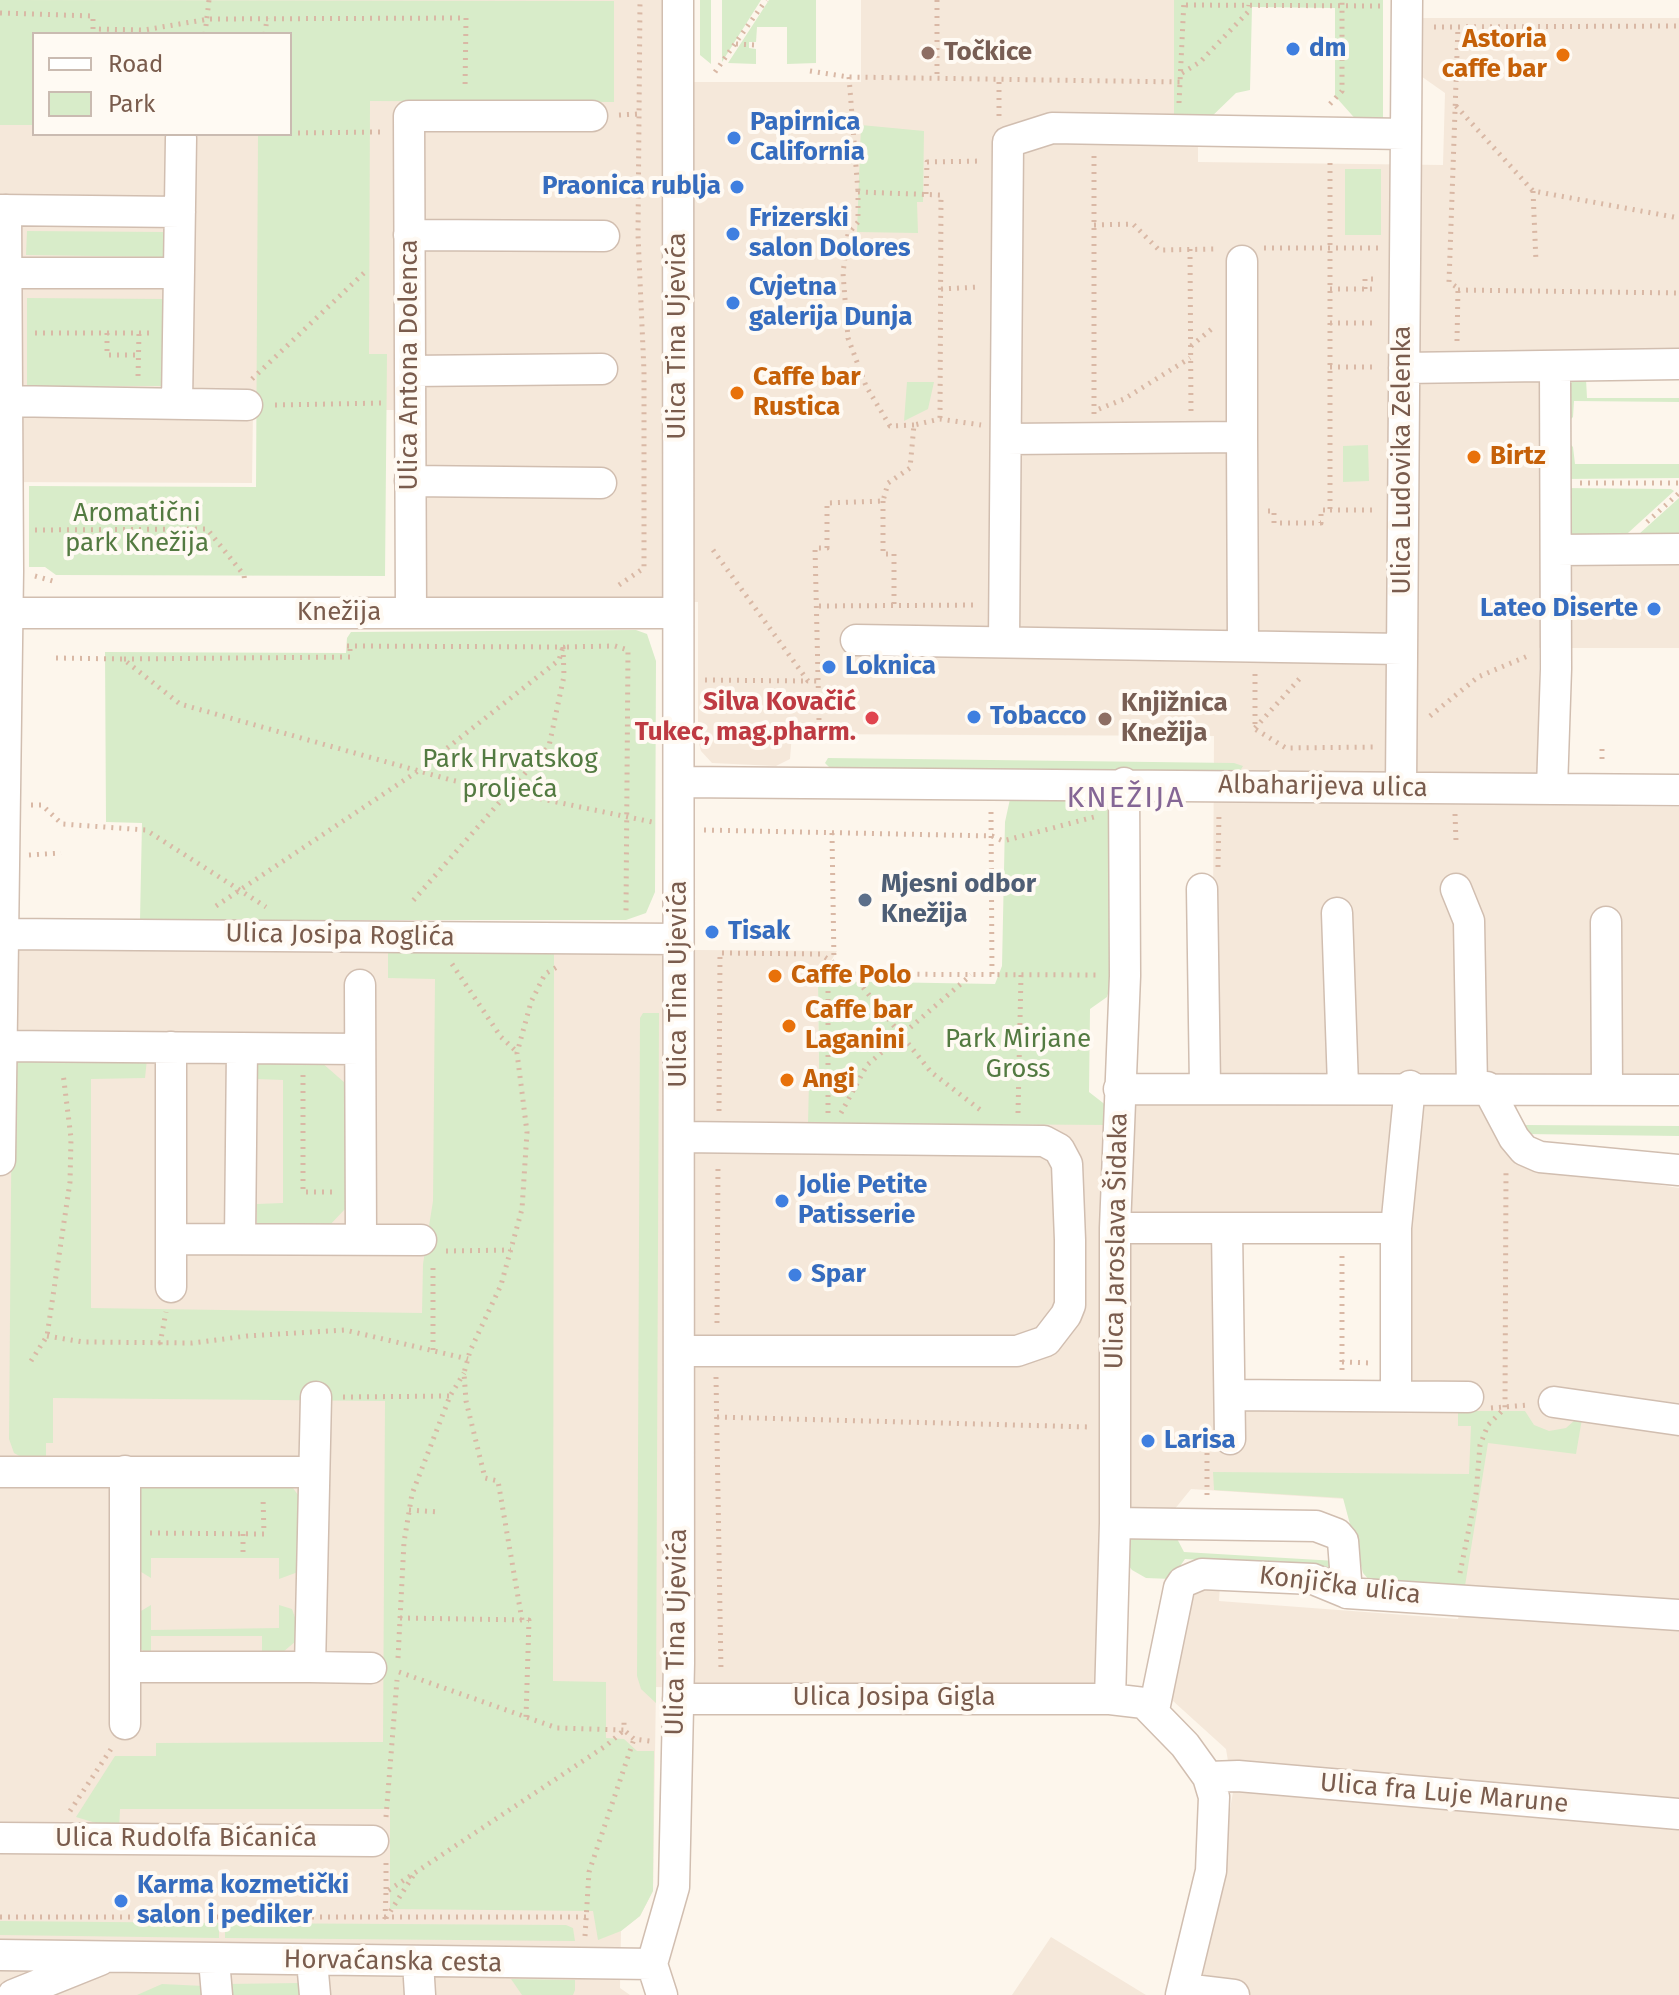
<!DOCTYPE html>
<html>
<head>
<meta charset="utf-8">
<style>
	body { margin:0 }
	#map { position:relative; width:1679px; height:1995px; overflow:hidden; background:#fdf6ec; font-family:"Fira Sans",sans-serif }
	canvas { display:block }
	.legend { position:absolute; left:32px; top:32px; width:260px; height:104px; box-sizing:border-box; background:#fffaf3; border:2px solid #cabbb1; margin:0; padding:10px 14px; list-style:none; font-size:24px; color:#7a5c4d }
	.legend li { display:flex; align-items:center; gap:16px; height:40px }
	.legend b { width:40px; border:2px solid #cabbb1 }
</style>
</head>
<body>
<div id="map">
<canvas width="1679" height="1995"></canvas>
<ul class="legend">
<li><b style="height:10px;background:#fff"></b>Road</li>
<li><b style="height:22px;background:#d8ecc9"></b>Park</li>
</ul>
</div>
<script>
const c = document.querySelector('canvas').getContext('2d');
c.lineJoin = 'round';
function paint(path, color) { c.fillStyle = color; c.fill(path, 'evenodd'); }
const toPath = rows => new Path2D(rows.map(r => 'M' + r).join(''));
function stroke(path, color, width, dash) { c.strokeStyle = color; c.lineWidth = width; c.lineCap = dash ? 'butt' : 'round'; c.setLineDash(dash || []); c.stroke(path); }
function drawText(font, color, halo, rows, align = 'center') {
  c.font = font + ' "Fira Sans",sans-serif'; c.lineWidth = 8; c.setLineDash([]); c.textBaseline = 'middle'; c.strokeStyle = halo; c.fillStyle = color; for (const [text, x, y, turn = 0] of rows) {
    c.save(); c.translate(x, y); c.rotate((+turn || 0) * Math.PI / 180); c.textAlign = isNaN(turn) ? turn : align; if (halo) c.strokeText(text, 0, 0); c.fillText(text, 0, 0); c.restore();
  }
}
paint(toPath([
	[0,0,663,0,664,82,861,82,861,0,1198,0,1198,162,1443,165,1445,93,1418,74,1417,18,1679,18,1679,357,1541,356,1540,562,1679,564,1679,648,1539,648,1539,805,1679,807,1679,1080,1517,1078,1516,1163,1679,1188,1679,1995,1190,1995,1216,1891,1233,1792,1226,1749,1173,1701,1169,1689,1191,1590,1220,1585,1219,1601,1458,1619,1464,1592,1345,1499,1191,1489,1174,1510,1108,1513,1100,1685,751,1690,656,1687,653,1891,640,1916,621,1931,620,1988,630,1995,0,1995,0,945,837,951,818,982,819,1071,994,1125,1022,1126,1132,1116,1135,1104,1144,1096,1212,1096,1214,736,792,734,790,759,776,766,712,763,701,751,698,739,698,602,427,599,421,591,424,410,253,410,252,483,1,482,0,500],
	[34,34,290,34,290,134,34,134],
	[1215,1216,1405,1217,1401,1404,1214,1403],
	[1051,1937,1146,1995,1012,1995]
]), '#f5e8da');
paint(toPath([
	[0,0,614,1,614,102,370,101,369,354,387,354,385,576,56,575,45,567,29,567,29,486,256,487,258,134,290,134,290,34,34,34,34,125,0,125],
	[700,0,711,0,711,64,700,55],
	[722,0,761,0,722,62],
	[769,0,816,0,816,63,787,64,787,27,757,27,756,42,749,42,749,48,756,49,756,64,728,63],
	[1174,0,1383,0,1383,122,1359,123,1335,96,1335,8,1252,7,1250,90,1236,93,1207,121,1174,122],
	[861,125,924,131,923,202,917,202,918,233,857,232],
	[1345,169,1381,169,1381,235,1345,235],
	[27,231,163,232,163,257,26,255],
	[27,298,165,299,164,386,27,386],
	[1577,378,1586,379,1587,398,1679,398,1679,402,1574,401,1573,417,1569,421,1566,387],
	[907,382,934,382,928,409,904,421],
	[1569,443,1573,447,1575,464,1679,464,1679,478,1561,479],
	[1368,445,1369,481,1343,482,1343,446],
	[1561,488,1671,489,1674,491,1617,543,1567,535],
	[1679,498,1679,544,1629,543],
	[636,630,647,634,656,661,655,892,646,913,626,920,140,920,142,823,106,822,105,652,346,653,347,638,351,632],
	[828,758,1234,763,1243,766,1240,771,830,768,825,763],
	[1010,799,1111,800,1111,984,1107,997,1090,1009,1089,1092,1107,1106,1110,1125,808,1123,809,1082,819,1071,818,981,995,984,1002,966,1005,822],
	[554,947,553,1681,606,1682,606,1738,624,1739,637,1751,654,1751,653,1891,640,1916,621,1931,598,1940,593,1911,390,1909,390,1809,120,1809,119,1830,76,1817,115,1756,156,1756,156,1743,383,1742,385,1401,53,1398,53,1443,46,1443,46,1459,25,1459,14,1453,9,1439,12,1072,18,1062,29,1058,147,1059,145,1078,91,1079,91,1308,422,1313,423,1264,433,1201,435,979,388,978,388,949],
	[643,1013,659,1013,656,1703,641,1689,637,1676,640,1018],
	[257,1062,321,1062,345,1083,345,1209,327,1228,257,1228,257,1204,283,1203,283,1080,256,1079],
	[1525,1125,1679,1126,1679,1136,1525,1134],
	[1458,1411,1525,1411,1534,1425,1549,1431,1566,1428,1583,1413,1576,1454,1488,1443,1464,1592,1369,1580,1363,1573,1343,1498,1214,1490,1213,1472,1469,1474,1471,1426,1458,1426],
	[147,1483,290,1484,298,1495,298,1572,279,1579,279,1558,151,1558,151,1578,138,1570,137,1491],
	[1173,1531,1184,1552,1336,1561,1336,1568,1185,1559,1171,1579,1146,1578,1132,1570,1128,1565,1129,1541,1134,1534],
	[151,1605,151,1630,279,1628,279,1605,292,1609,298,1626,296,1641,283,1652,262,1657,262,1636,151,1636,151,1656,135,1645,136,1614],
	[0,1921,219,1923,219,1938,0,1935],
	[225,1923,566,1925,573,1928,575,1941,225,1938],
	[511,1979,575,1980,575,1990,573,1995,522,1995],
	[301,1983,302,1995,226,1995,225,1984],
	[162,1984,204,1986,206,1995,137,1995]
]), '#d8ecc9');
const minor = toPath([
	[0,210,180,212],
	[409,235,604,236],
	[1242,261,1242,437],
	[5,273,179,273],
	[1404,368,1679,364],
	[410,371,602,369],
	[4,401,247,405],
	[177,403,181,138],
	[1006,439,1242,437,1243,646],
	[410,481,601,483],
	[1556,550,1679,549],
	[0,613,678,613],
	[411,613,409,116,592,116],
	[856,640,1402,649],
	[1004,642,1008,142,1052,128,1405,134],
	[679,782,1679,790],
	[1401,787,1407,0],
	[1552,789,1556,669,1555,366],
	[1202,889,1205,1086],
	[1456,889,1469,921,1472,1087],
	[1337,913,1343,1086],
	[1606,922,1607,1088],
	[3,934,678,939],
	[360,985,361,1239],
	[2,1046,360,1049],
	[1487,1087,1514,1138,1524,1150,1540,1157,1679,1170],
	[1119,1089,1679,1090],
	[679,1137,1044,1141,1059,1149,1067,1164,1070,1240,1070,1305,1066,1315,1046,1341,1017,1351,680,1351],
	[0,1160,8,571,6,210],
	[1115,1228,1396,1228],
	[1227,1229,1230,1439],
	[171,1239,421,1240],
	[240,1239,242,1049],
	[171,1287,171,1047],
	[1230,1395,1468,1397],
	[1396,1395,1396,1228,1410,1086],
	[1554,1402,1679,1420],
	[0,1472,314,1472],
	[1115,1523,1316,1526,1337,1534,1343,1541,1347,1593],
	[125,1667,310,1667,316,1397],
	[310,1667,371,1668],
	[678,1699,1110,1699,1144,1703,1185,1745,1208,1777,1214,1797,1211,1871,1181,1995],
	[1110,1699,1115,1523,1115,1228,1125,976,1124,783],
	[1154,1710,1179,1588,1183,1582,1202,1574,1313,1579,1347,1593,1679,1615],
	[125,1724,125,1471],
	[1208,1777,1238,1776,1679,1814],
	[0,1838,373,1841],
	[0,1955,652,1964],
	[214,1960,217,1995],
	[312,1961,315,1995],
	[418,1962,420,1995],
	[652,1964,674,1887,679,1663,678,0],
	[652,1964,662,1995],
	[1184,1989,1234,1995],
	[13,1995,100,1960]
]);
stroke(minor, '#d1beb0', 33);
stroke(toPath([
	[937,0,937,77],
	[1186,5,1380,6],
	[0,13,93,16,93,29,144,30,209,19,466,18,465,89],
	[1434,27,1679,26],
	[205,34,209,0],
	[265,34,267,18],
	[736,44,756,45],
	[810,71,849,77,1180,82],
	[715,72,766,0],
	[1182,73,1200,62,1248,12,1249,5],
	[849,77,858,192],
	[1179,103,1184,0],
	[1330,104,1342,91,1342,0],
	[1456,106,1533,191,1679,218],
	[619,115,638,114],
	[999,116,999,78],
	[290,133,381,132],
	[1094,156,1094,414],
	[1533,191,1536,262],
	[926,194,927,162,982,161],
	[1094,225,1133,224,1159,250,1218,249],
	[1264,248,1378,248],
	[1190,249,1191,413],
	[941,289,979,287],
	[1330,289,1378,289],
	[1365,289,1365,279,1378,279],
	[1458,290,1679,293],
	[1330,323,1378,323],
	[35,333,153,333],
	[107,333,107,355,138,355],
	[1457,341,1458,288,1449,282,1458,26],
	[1191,346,1214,327],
	[1330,367,1378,367],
	[138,376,139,333],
	[252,379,365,272],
	[275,405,385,403],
	[1099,409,1124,399,1190,358],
	[914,425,890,426,866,386,848,338,843,273,848,234,858,222,858,192,941,195,940,419],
	[1580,483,1679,483],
	[883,501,883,554,894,554,894,605],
	[1330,510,1377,510],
	[1268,511,1274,511,1274,523,1321,523,1321,510,1330,510,1330,160],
	[1647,522,1679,493],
	[35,530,207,529,244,575,245,583],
	[713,550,808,681,818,681],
	[35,576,56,582],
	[619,585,644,568,644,371,638,235,640,0],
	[819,606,977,605],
	[347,646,563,647,564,676,549,746,411,903],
	[615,646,628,650,626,911],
	[56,658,123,659,180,704,451,780,652,822],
	[124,659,350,657,350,646],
	[1255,674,1255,729,1286,748,1376,747],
	[705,680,807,681],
	[1430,716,1478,677,1530,655],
	[819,720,815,548,827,548,827,503,883,501,888,483,910,468,914,425,940,419,981,425],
	[1255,728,1302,676],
	[1602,749,1602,762],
	[31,805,42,805,62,824,146,830,266,907],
	[991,812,992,975],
	[1455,814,1456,841],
	[704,830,992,836,1003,841,1098,816],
	[832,833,834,963,828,974,1100,975],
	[29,855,61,853],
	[1218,867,1219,813],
	[216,906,418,771,559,660,563,647,615,646],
	[452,964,501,1037,517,1052],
	[853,975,931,1072,983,1112],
	[303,1075,303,1192,335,1192],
	[719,1111,720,953,820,954,834,963],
	[828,1113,828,974],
	[841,1113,867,1065,971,975],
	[1018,1113,1021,975],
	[446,1251,511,1250],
	[1342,1256,1342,1370],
	[717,1323,718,1165],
	[47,1336,83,1342,192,1343,247,1336,345,1330,468,1359],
	[160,1344,166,1312],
	[433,1350,433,1264],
	[31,1361,47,1336,70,1182,71,1138,63,1073],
	[1342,1362,1371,1363],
	[716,1377,721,1671],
	[343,1397,450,1396],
	[1491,1408,1529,1405],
	[717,1417,1090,1427],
	[1207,1453,1207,1499],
	[409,1510,440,1512],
	[150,1533,264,1534,263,1498],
	[243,1534,243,1558],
	[1460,1573,1476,1494,1480,1445,1488,1425,1505,1408,1506,1170],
	[400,1618,529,1620,526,1717],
	[522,1620,498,1481,485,1478,466,1401,464,1373,470,1351,501,1285,522,1209,527,1132,517,1053,531,1002,545,974,557,967],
	[398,1658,404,1542,412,1494,450,1396,464,1373],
	[399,1672,557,1728,624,1730,624,1721],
	[70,1811,113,1746],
	[386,1817,397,1680],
	[386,1863,386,1892,607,1745,624,1730,634,1739,650,1741],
	[0,1917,587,1917],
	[386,1918,413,1876],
	[385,1919,386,1892],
	[585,1936,589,1872,634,1739]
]), '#d9b8a5', 5, [2, 6]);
stroke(minor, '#fff', 30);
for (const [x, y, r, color] of [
	[1293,49,8,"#3f7fe0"],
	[928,53,8,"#8d6e63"],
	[1563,55,8,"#e8710a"],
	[734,138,8,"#3f7fe0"],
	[737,187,8,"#3f7fe0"],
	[733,234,8,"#3f7fe0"],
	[733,303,8,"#3f7fe0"],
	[737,393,8,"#e8710a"],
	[1474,457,8,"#e8710a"],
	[1654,609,8,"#3f7fe0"],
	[829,667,8,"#3f7fe0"],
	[974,717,8,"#3f7fe0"],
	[872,718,8,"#e0444e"],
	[1105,719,8,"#8d6e63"],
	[865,900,8,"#5c6f8a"],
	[712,932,8,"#3f7fe0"],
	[775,976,8,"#e8710a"],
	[789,1026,8,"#e8710a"],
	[787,1080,8,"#e8710a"],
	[782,1201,8,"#3f7fe0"],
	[795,1275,8,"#3f7fe0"],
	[1148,1441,8,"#3f7fe0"],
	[121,1901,8,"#3f7fe0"]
]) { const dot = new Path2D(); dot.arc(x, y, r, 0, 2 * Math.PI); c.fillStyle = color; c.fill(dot); stroke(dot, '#fffaf3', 3); }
drawText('bold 26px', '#c56008', '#fffaf3', [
	["Astoria",1547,40,"right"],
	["caffe bar",1547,70,"right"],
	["Caffe bar",753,378],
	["Rustica",753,408],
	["Birtz",1490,457],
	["Caffe Polo",791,976],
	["Caffe bar",805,1011],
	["Laganini",805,1041],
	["Angi",803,1080]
], 'left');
drawText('bold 26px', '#366cbe', '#fffaf3', [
	["dm",1309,49],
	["Papirnica",750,123],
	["California",750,153],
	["Praonica rublja",721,187,"right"],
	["Frizerski",749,219],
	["salon Dolores",749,249],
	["Cvjetna",749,288],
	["galerija Dunja",749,318],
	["Lateo Diserte",1638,609,"right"],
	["Loknica",845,667],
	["Tobacco",990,717],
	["Tisak",728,932],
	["Jolie Petite",798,1186],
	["Patisserie",798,1216],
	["Spar",811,1275],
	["Larisa",1164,1441],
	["Karma kozmetički",137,1886],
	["salon i pediker",137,1916]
], 'left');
drawText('bold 26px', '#785e54', '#fffaf3', [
	["Točkice",944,53],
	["Knjižnica",1121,704],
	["Knežija",1121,734]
], 'left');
drawText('26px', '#7a5c4d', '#fffaf3', [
	["Ulica Tina Ujevića",678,336,-90],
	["Ulica Antona Dolenca",410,365,-90],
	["Ulica Ludovika Zelenka",1403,460,-90],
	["Knežija",339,613],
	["Albaharijeva ulica",1323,787,1],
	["Ulica Josipa Roglića",340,936,1],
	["Ulica Tina Ujevića",679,984,-90],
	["Ulica Jaroslava Šidaka",1117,1241,-89],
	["Konjička ulica",1340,1586,7],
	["Ulica Tina Ujevića",677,1632,-89],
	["Ulica Josipa Gigla",894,1698],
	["Ulica fra Luje Marune",1444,1794,5],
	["Ulica Rudolfa Bićanića",186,1839],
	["Horvaćanska cesta",393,1962,1]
]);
drawText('26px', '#537a41', '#fffaf3', [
	["Aromatični",137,514],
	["park Knežija",137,544],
	["Park Hrvatskog",510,760],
	["proljeća",510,790],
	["Park Mirjane",1018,1040],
	["Gross",1018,1070]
]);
drawText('bold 26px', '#be3a42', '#fffaf3', [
	["Silva Kovačić",856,703],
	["Tukec, mag.pharm.",856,733]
], 'right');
drawText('bold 26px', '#4e5e75', '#fffaf3', [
	["Mjesni odbor",881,885],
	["Knežija",881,915]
], 'left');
c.letterSpacing = '2px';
drawText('30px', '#846695', '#fffaf3', [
	["KNEŽIJA",1126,799]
]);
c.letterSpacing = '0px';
</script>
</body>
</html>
